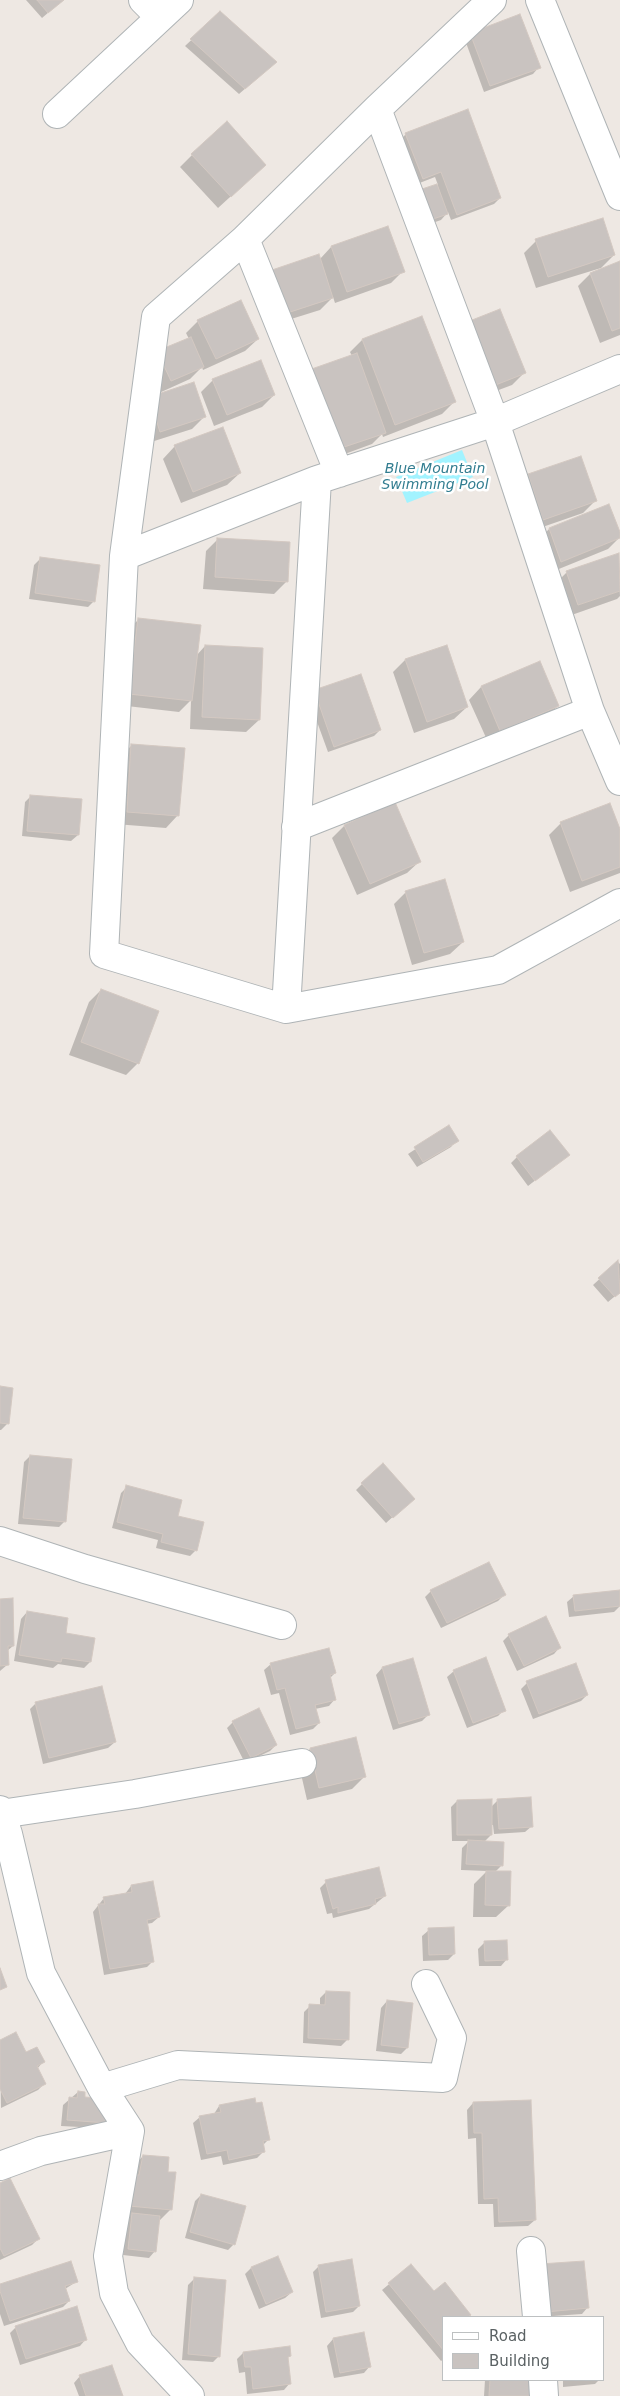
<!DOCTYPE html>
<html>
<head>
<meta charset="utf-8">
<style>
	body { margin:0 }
	#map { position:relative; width:620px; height:2396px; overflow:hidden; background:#eee8e3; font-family:"DejaVu Sans",sans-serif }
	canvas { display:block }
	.legend { position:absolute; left:442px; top:2316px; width:162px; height:65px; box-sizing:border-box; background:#fff; border:1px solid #bdc0c1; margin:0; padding:6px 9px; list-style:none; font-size:15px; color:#5b6264 }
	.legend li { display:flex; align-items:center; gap:10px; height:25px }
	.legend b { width:25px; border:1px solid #bdc0c1 }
</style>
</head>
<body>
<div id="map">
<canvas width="620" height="2396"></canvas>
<ul class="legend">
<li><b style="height:6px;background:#fff"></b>Road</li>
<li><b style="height:14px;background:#c9c3c0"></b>Building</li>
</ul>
</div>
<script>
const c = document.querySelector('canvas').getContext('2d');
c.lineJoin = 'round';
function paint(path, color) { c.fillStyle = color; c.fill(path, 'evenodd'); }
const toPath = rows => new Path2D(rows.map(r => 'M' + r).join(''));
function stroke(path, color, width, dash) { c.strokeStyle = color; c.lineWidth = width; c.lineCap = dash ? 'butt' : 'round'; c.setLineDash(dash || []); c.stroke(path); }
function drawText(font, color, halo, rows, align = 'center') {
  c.font = font + ' "DejaVu Sans",sans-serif'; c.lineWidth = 5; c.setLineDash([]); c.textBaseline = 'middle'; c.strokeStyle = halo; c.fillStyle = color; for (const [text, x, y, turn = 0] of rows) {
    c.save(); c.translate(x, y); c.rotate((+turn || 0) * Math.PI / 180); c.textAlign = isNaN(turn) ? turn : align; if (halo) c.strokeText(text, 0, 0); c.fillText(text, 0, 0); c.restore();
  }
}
paint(toPath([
	[462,450,473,477,407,503,396,477]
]), '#a2f3ff');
paint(toPath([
	[26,0,63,0,42,18],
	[220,13,269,68,239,94,185,46],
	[471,34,539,67,533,74,484,92,465,40],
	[406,134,500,198,494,204,451,220,448,212,441,220,421,227,417,193,438,185,435,177,417,184,400,140],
	[192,155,252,177,218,208,180,167],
	[536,241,614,255,601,268,536,288,524,253],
	[331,247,403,271,391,283,335,303,333,297,320,310,272,325,320,259],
	[620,263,620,335,600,343,578,286,590,274],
	[421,318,454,402,442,414,383,437,382,434,372,444,323,462,352,356,350,352,362,340],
	[198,321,258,339,245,351,203,370,202,367,190,379,159,393,204,417,192,429,148,443,146,364,189,339,186,333],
	[455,336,525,372,512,385,480,397],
	[213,380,274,395,262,407,214,426,201,392],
	[175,446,240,473,227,485,181,503,163,459],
	[580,458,595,501,583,513,531,531,516,488,528,475],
	[608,506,620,537,608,549,549,573,537,542,549,529],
	[218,539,287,581,274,594,203,589,206,551],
	[618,554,620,596,617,599,566,617,555,584,567,572],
	[40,559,94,601,88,607,29,599,34,565],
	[139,619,196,656,205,646,259,720,246,732,190,729,191,700,179,712,118,705,126,632],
	[446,646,467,707,454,719,414,733,393,672,405,660],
	[540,663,558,706,545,718,488,742,469,700,481,687],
	[314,691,380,730,374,736,328,752,308,697],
	[132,745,178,815,166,828,115,824,119,758],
	[31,796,78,835,71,841,22,836,25,802],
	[561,823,620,832,620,873,570,892,549,835],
	[344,826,420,861,407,873,357,895,332,838],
	[406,892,463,942,450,954,412,965,394,904],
	[101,990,138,1063,126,1075,69,1055,89,1002],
	[449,1127,457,1140,451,1147,417,1167,408,1154],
	[568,1155,528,1186,511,1163,517,1157],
	[618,1262,620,1264,620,1292,608,1302,593,1285],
	[0,1388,7,1424,1,1430,0,1430],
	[30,1456,65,1521,59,1527,18,1524,24,1462],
	[362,1484,407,1504,386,1523,356,1490],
	[127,1487,176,1517,196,1550,190,1556,156,1548,158,1540,112,1528,121,1493],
	[431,1591,504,1595,498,1601,441,1628,425,1597],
	[574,1596,620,1606,614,1612,569,1617,567,1602],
	[0,1600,13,1646,7,1651,7,1665,0,1671],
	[27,1612,65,1634,90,1662,84,1668,58,1664,53,1668,14,1661,21,1619],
	[509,1635,560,1647,554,1654,517,1671,503,1641],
	[271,1664,335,1673,329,1679,335,1699,329,1706,315,1709,319,1723,313,1729,290,1735,279,1693,271,1695,264,1670],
	[382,1668,428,1715,422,1721,393,1730,376,1675],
	[454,1671,504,1710,498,1716,467,1728,447,1677],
	[527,1683,587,1695,581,1701,533,1719,521,1689],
	[36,1703,115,1742,108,1748,43,1764,30,1709],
	[233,1722,276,1745,270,1751,245,1763,227,1728],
	[355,1739,364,1777,352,1789,307,1800,298,1761,310,1749],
	[498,1800,532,1826,525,1832,494,1834,493,1825,491,1825,491,1835,484,1842,501,1866,495,1872,509,1905,496,1917,473,1917,474,1884,487,1871,461,1870,462,1848,469,1841,452,1841,451,1807,457,1801,491,1807],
	[326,1882,385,1896,369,1909,333,1918,332,1913,327,1914,320,1888],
	[131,1886,159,1917,152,1923,146,1924,153,1961,147,1967,104,1975,93,1912,104,1898,125,1894],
	[429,1930,454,1954,448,1960,423,1961,422,1936],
	[485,1942,507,1959,501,1966,479,1966,478,1949],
	[326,1992,347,2040,341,2046,303,2043,304,2012,310,2006,320,2006,320,1998],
	[387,2001,407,2048,401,2054,376,2051,381,2008],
	[0,2041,43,2062,37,2069,44,2084,38,2090,1,2108],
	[78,2092,105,2122,99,2128,61,2126,63,2105],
	[254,2099,269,2139,262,2146,263,2152,257,2158,223,2165,221,2156,201,2160,193,2123,200,2117,214,2114,219,2106],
	[473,2103,535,2220,528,2226,494,2227,493,2204,478,2204,476,2138,468,2139,467,2110],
	[143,2156,166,2173,171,2209,158,2222,155,2251,149,2258,123,2255,131,2169],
	[0,2184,38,2239,32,2245,0,2260],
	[201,2195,234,2244,228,2250,185,2238,195,2201],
	[277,2258,292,2292,285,2298,259,2309,245,2274,251,2268],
	[319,2266,359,2306,353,2312,321,2318,313,2272],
	[411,2266,433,2293,470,2314,467,2317,444,2317,444,2359,441,2361,382,2290],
	[535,2272,588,2307,582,2314,539,2317],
	[194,2279,219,2356,213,2362,182,2360,188,2285],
	[76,2282,65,2289,69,2301,63,2307,4,2326,0,2314,0,2286],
	[16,2327,86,2339,80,2346,20,2365,10,2333],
	[333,2339,370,2366,364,2373,334,2378,327,2346],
	[243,2353,290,2356,287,2358,290,2383,284,2390,247,2394,245,2372,239,2373,237,2359],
	[80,2376,122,2396,79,2396,74,2383],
	[485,2380,531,2380,530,2396,484,2396],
	[563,2380,599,2380,595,2384,563,2387]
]), '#0003');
const building = toPath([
	[37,0,64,0,48,13,37,0],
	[220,11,277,62,245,89,190,39,220,11],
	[520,14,541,68,490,86,470,33,520,14],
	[468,109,501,198,457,215,441,172,423,179,405,133,468,109],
	[227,121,266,165,231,197,191,154,227,121],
	[437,184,448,214,427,221,416,191,437,184],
	[603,218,615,255,548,277,535,239,603,218],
	[388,226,405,272,347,292,331,246,388,226],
	[319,254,333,298,284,314,269,271,319,254],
	[620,261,620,328,612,331,590,273,620,261],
	[241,300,259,339,216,359,197,320,241,300],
	[500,309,526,373,493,386,467,322,500,309],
	[422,316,456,402,395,425,362,339,422,316],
	[191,337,204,367,171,381,157,351,191,337],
	[357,353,386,433,335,450,306,371,357,353],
	[261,360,275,395,227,415,212,379,261,360],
	[194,382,206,417,160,432,149,397,194,382],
	[223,427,241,473,193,492,174,445,223,427],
	[581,456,597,501,543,520,528,474,581,456],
	[609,504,620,532,620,538,561,562,549,528,609,504],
	[217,538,290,542,288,582,215,577,217,538],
	[619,553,620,591,578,605,566,571,619,553],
	[40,557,100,565,95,602,35,593,40,557],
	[138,618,201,625,192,701,129,694,138,618],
	[205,645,263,648,260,720,202,717,205,645],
	[447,645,468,707,427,722,405,659,447,645],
	[540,661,559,706,500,731,481,686,540,661],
	[361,674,381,730,334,747,314,690,361,674],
	[131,744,185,748,179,816,127,812,131,744],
	[30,795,82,799,79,835,27,831,30,795],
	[395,802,421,862,370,884,344,825,395,802],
	[610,803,620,829,620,867,582,881,560,822,610,803],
	[445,879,464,942,424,953,405,891,445,879],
	[101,989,159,1011,139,1064,81,1042,101,989],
	[449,1125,459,1141,423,1162,414,1147,449,1125],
	[550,1130,570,1155,535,1181,516,1156,550,1130],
	[618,1260,620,1293,615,1297,598,1278,618,1260],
	[0,1386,13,1388,9,1424,0,1423,0,1386],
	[30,1455,72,1459,66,1522,23,1518,30,1455],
	[383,1463,415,1499,393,1518,361,1483,383,1463],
	[126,1485,182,1500,178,1516,204,1522,197,1551,161,1542,163,1534,117,1522,126,1485],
	[489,1562,506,1595,447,1623,430,1590,489,1562],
	[620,1590,620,1606,575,1611,573,1595,620,1590],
	[13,1598,14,1646,8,1646,9,1665,0,1666,0,1599,13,1598],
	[27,1611,68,1618,66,1633,95,1638,91,1662,62,1658,61,1662,19,1655,27,1611],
	[546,1616,561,1648,524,1666,508,1634,546,1616],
	[329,1648,336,1673,330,1675,336,1700,315,1705,320,1723,296,1729,285,1688,277,1690,270,1663,329,1648],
	[486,1657,506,1711,473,1723,453,1670,486,1657],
	[413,1658,430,1715,399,1724,382,1667,413,1658],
	[576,1663,588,1695,539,1714,526,1681,576,1663],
	[102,1686,116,1742,49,1758,35,1702,102,1686],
	[259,1708,277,1745,251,1758,232,1721,259,1708],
	[356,1737,366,1777,319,1788,310,1748,356,1737],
	[531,1797,533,1827,499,1829,497,1799,531,1797],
	[492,1799,492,1835,457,1835,457,1800,492,1799],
	[468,1840,504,1842,503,1866,466,1864,468,1840],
	[379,1867,386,1896,375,1899,376,1904,338,1913,338,1907,333,1909,325,1880,379,1867],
	[486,1871,511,1871,510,1906,485,1905,486,1871],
	[153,1881,160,1917,147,1920,154,1962,110,1969,98,1904,105,1904,103,1897,132,1892,131,1885,153,1881],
	[454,1927,455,1954,429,1955,428,1928,454,1927],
	[507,1940,508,1960,485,1961,484,1941,507,1940],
	[0,1968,7,1987,0,1990,0,1968],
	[326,1991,350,1992,349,2040,308,2038,309,2004,325,2005,326,1991],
	[387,2000,413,2003,408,2048,381,2045,387,2000],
	[16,2032,26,2052,37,2047,45,2062,37,2066,46,2084,7,2103,0,2089,0,2040,16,2032],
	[78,2091,85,2092,85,2097,96,2098,108,2104,107,2123,67,2120,69,2097,77,2098,78,2091],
	[255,2098,256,2103,262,2102,270,2140,263,2141,265,2152,229,2160,227,2150,207,2154,199,2116,221,2112,219,2105,255,2098],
	[531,2100,536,2220,499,2222,498,2198,484,2199,482,2133,474,2133,473,2102,531,2100],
	[143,2155,169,2157,168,2172,176,2172,172,2210,129,2206,133,2175,139,2175,143,2155],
	[10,2178,40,2239,4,2256,0,2248,0,2183,10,2178],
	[201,2194,246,2206,235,2245,190,2232,201,2194],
	[132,2213,160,2216,156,2252,128,2249,132,2213],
	[278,2256,293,2292,266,2304,251,2267,278,2256],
	[352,2259,360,2306,326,2312,318,2265,352,2259],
	[71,2261,78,2282,65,2286,70,2301,10,2321,0,2291,0,2284,71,2261],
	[584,2261,589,2308,545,2312,540,2264,584,2261],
	[411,2264,434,2291,445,2282,471,2315,468,2317,444,2317,444,2351,388,2283,411,2264],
	[194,2277,226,2280,220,2357,188,2354,194,2277],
	[77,2306,87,2340,26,2359,15,2326,77,2306],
	[364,2332,371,2367,340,2373,333,2338,364,2332],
	[290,2346,291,2356,288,2357,291,2384,253,2389,251,2367,245,2367,243,2352,290,2346],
	[112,2365,123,2396,86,2396,79,2375,112,2365],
	[490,2380,532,2380,532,2396,489,2396,490,2380]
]);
paint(building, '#c9c3c0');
stroke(building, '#d3c8c1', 1);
const minor = toPath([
	[143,0,160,17],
	[492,0,377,109,245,239,156,317,124,556,104,954,286,1009,498,970,620,903],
	[540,0,620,196],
	[377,109,495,422,590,711,620,781],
	[57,114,179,0],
	[245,239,339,473],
	[124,556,317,480,495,422,620,369],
	[296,827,590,711],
	[286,1009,317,480],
	[0,1541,85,1569,282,1625],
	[0,1810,8,1834,41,1973,102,2088,130,2131,108,2256,114,2293,140,2343,190,2396],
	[1,1814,135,1794,302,1763],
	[102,2088,178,2065,443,2078,452,2038,426,1984],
	[0,2166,41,2151,130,2131],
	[531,2251,537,2317],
	[543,2380,544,2396]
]);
stroke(minor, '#afb4b6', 30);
stroke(minor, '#fff', 28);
drawText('italic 14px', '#327d90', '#fff', [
	["Blue Mountain",435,469],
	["Swimming Pool",435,485]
]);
</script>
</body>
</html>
